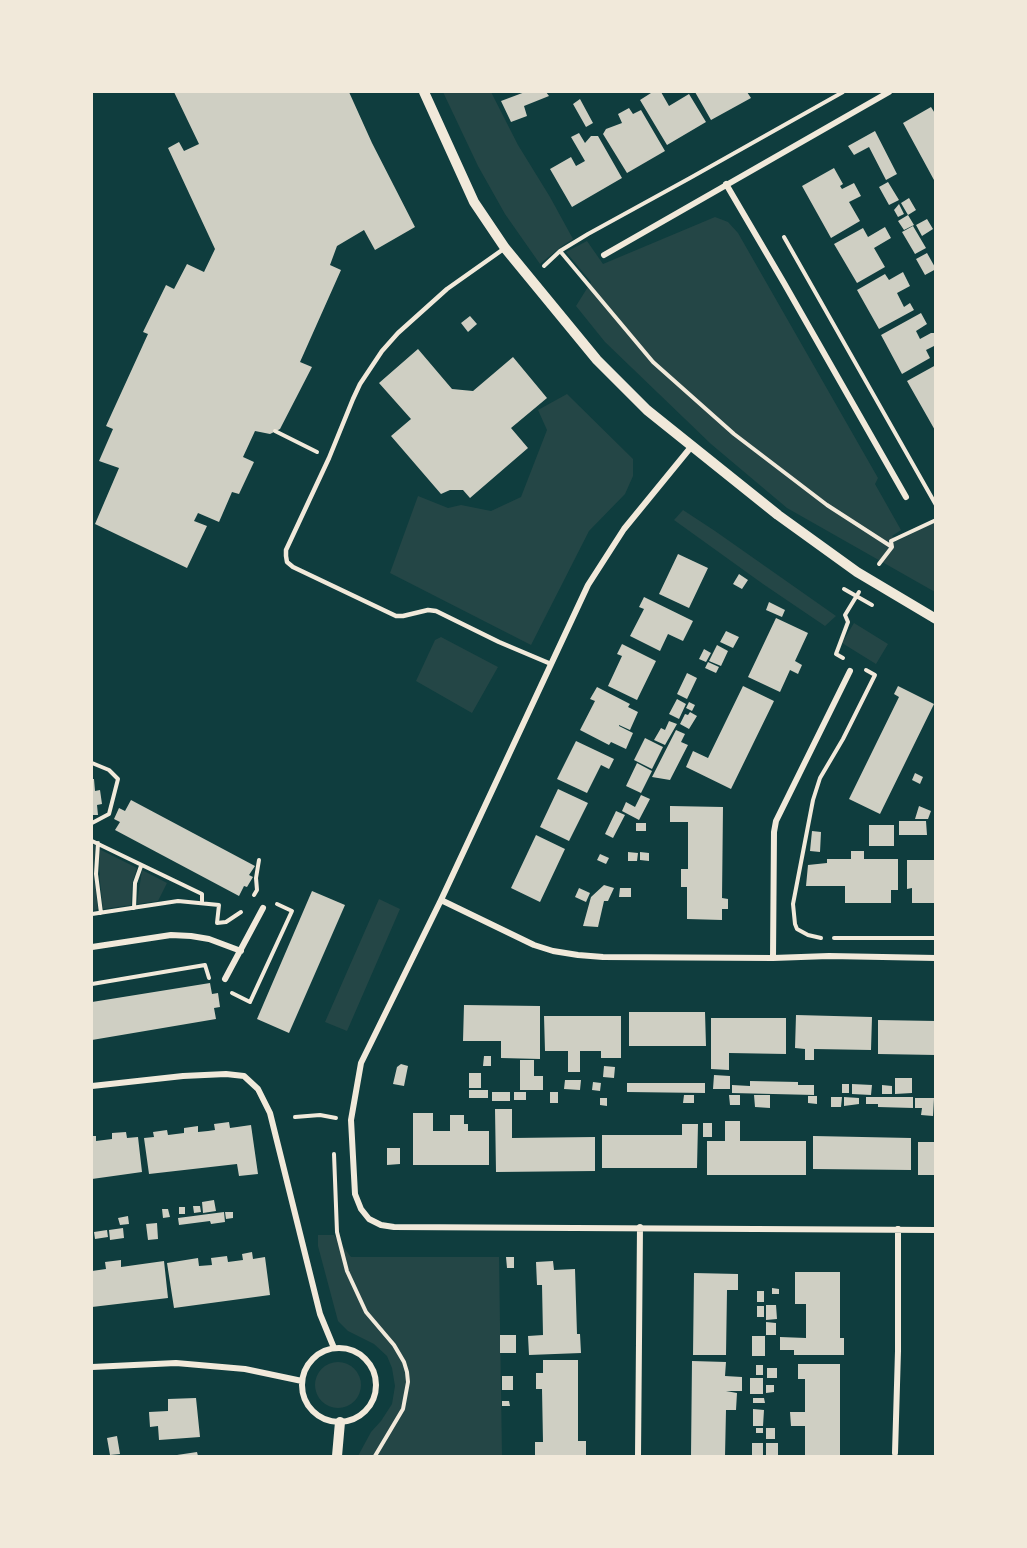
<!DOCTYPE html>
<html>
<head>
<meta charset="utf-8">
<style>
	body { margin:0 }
	#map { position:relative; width:1027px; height:1548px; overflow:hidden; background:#0f3d3e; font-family:"IBM Plex Sans",sans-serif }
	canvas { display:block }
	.frame { position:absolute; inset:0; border:93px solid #f1e9da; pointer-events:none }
</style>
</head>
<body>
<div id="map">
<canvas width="1027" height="1548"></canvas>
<div class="frame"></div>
</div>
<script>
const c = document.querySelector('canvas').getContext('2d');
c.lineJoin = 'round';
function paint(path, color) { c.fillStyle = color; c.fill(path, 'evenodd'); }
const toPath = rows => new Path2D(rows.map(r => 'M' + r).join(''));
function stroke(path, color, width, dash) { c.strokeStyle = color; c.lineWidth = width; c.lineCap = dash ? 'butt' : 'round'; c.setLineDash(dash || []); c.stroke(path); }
paint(toPath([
	[443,92,491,92,518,145,550,197,573,239,562,246,540,264,505,214,478,166],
	[715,217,728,222,738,233,878,478,875,484,901,530,892,536,899,540,935,522,935,592,787,508,711,444,605,342,576,306,591,282,566,252,587,241,603,264],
	[567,394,633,459,633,476,625,494,589,531,531,645,390,573,418,496,448,508,461,505,491,511,521,497,547,430,538,410],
	[683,510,715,531,836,616,825,626,763,584,674,520],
	[854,623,888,644,876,664,842,643],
	[441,637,498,667,472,713,416,681,435,640],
	[92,844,95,845,94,876,98,909,92,911],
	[99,849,137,868,132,884,131,905,103,909,100,881],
	[142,870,167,883,158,901,137,904],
	[379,899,400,909,347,1031,325,1022],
	[318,1235,334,1235,351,1257,499,1257,502,1456,358,1456,371,1432,381,1421,392,1404,395,1386,392,1368,387,1356,374,1344,348,1331,338,1321,318,1246],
	'315 1385a23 23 0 1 1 46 0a23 23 0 1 1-46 0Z'
]), '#244646');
paint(toPath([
	[174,92,349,92,372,143,415,227,375,250,364,230,337,246,330,265,341,270,300,362,312,367,280,429,270,434,255,431,243,457,254,462,239,494,232,492,219,522,198,513,194,521,207,526,187,568,95,524,119,468,99,461,113,429,106,426,148,334,143,332,166,285,174,289,187,264,204,272,215,249,168,148,179,142,184,151,199,144],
	[525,92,546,92,549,96,524,106,527,116,511,122,501,101],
	[650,92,661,92,669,106,689,94,706,122,667,145,640,100,651,93],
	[695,92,747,92,751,98,711,120],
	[580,99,593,123,586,127,573,104],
	[931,107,936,115,934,180,903,123],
	[629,108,633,114,641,110,665,151,627,173,603,134,606,129,622,123,618,114],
	[875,131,897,174,886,180,869,147,854,155,848,146],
	[579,133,585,143,591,136,598,136,622,178,572,207,550,169,571,157,576,166,585,161,571,137],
	[834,168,843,184,840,186,842,189,854,183,861,196,849,202,860,221,831,238,802,186],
	[888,182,899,200,889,205,879,187],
	[909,198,916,210,908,215,901,203],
	[899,204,904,214,898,217,894,210],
	[908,215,914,225,904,230,898,221],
	[927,219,933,229,922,236,916,225],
	[913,226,926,248,915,254,902,232],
	[885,227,891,238,874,248,885,267,857,283,834,244,863,228,868,237],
	[927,253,936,269,925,275,916,259],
	[903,272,910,286,897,293,904,307,910,303,914,310,879,329,857,290,885,274,889,280],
	[921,313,927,324,916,331,920,339,931,333,936,333,936,345,926,350,930,358,902,374,881,335],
	[470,316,477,324,468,332,461,323],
	[418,349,452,389,473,391,513,357,547,398,511,428,528,448,470,498,463,490,450,490,441,494,391,436,411,419,379,383],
	[936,365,936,432,907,381],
	[678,554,708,568,689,608,659,594],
	[739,574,748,580,742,589,733,584],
	[644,597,693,621,683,641,668,634,660,651,630,636,644,609,639,607],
	[769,602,785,610,782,617,766,610],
	[776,618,808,633,795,661,802,665,798,674,790,670,780,692,748,677],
	[726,631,739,637,733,648,720,642],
	[622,644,656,661,637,700,608,686,622,656,617,654],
	[717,645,728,651,721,666,709,661],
	[704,649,711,653,706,662,699,659],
	[708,662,719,667,716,673,705,668],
	[687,673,697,678,687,699,677,694],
	[743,686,774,701,731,789,686,767,693,751,708,758],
	[898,686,934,704,880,814,849,799,899,697,894,694],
	[597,687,630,704,628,707,638,712,630,730,619,725,619,726,633,733,626,749,611,742,609,745,580,730,595,701,590,699],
	[677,699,686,704,679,719,669,714],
	[689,702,695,705,692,711,686,708],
	[690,712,697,716,689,729,680,724,685,714,688,715],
	[669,721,677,724,665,745,654,740,661,728,665,730],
	[676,730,685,734,681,742,688,745,670,780,652,777],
	[645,738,663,747,652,769,634,760],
	[576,741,614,759,609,769,601,765,587,793,557,779],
	[637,763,652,771,641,793,626,786],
	[915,773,923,777,920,784,912,780],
	[92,779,94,779,95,791,100,790,102,804,97,805,98,815,92,815],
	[558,789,588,803,569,841,540,827],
	[641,795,650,799,639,820,622,811,626,802,635,807],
	[131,800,255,866,249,875,253,877,247,887,244,886,239,896,115,830,120,822,114,819,119,808,125,811],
	[670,806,723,807,722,898,728,899,728,909,722,909,722,920,687,919,687,887,681,887,681,869,688,869,688,822,670,822],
	[919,806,931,811,928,819,915,819],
	[616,811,625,815,613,838,605,834],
	[899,821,926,821,927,835,899,835],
	[636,823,646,823,646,831,636,831],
	[869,825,894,825,894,846,869,846],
	[812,831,821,832,820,852,810,851],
	[536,835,565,849,540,902,511,888],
	[851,851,864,851,864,859,898,859,898,890,891,890,891,903,845,903,845,886,806,886,808,865,827,863,827,859,851,859],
	[628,852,638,853,637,861,628,861],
	[640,852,649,853,649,861,640,860],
	[600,854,609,858,606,864,597,860],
	[907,860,936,860,936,903,912,903,912,888,907,889],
	[604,885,614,888,608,901,604,901,598,927,583,926,591,897],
	[579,888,590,893,586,902,575,897],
	[620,888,631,888,631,897,619,897],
	[312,891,345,905,289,1033,257,1019],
	[210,983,212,994,218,993,220,1007,214,1008,216,1019,92,1040,92,1002],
	[464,1005,540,1006,540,1059,501,1058,501,1041,463,1041],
	[629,1012,705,1012,706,1046,629,1046],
	[796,1015,872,1017,871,1050,814,1049,814,1060,805,1060,805,1049,795,1048],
	[544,1016,621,1016,621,1058,601,1058,601,1051,580,1051,580,1072,568,1072,568,1051,545,1051],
	[711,1018,786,1018,786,1054,729,1053,729,1070,711,1069],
	[878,1020,936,1021,936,1055,878,1054],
	[484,1056,491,1056,491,1066,483,1066],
	[520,1060,534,1060,534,1076,543,1076,543,1090,520,1090],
	[401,1064,408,1066,404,1086,393,1084,397,1067],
	[604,1066,615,1067,614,1078,603,1077],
	[469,1073,481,1073,481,1088,469,1088],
	[714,1075,730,1076,730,1089,713,1089],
	[895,1078,912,1078,912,1093,895,1094],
	[565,1080,581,1080,580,1090,564,1089],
	[750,1081,798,1082,798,1085,814,1085,814,1095,732,1093,732,1085,750,1086],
	[593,1082,601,1083,600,1091,592,1090],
	[627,1083,705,1083,705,1093,627,1092],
	[842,1084,849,1084,849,1093,842,1093],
	[852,1084,872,1085,871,1095,852,1094],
	[882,1085,892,1086,892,1094,882,1094],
	[469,1090,488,1090,488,1098,469,1098],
	[492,1092,510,1092,510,1101,492,1101],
	[514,1092,526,1092,526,1100,514,1100],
	[550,1092,558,1092,558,1103,550,1103],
	[684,1095,694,1095,694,1103,683,1103],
	[729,1095,740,1095,740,1105,730,1105],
	[754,1095,770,1095,770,1108,755,1107],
	[808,1096,817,1096,817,1104,808,1103],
	[831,1097,842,1097,841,1107,831,1107],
	[844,1097,859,1098,859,1104,844,1106],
	[866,1097,913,1097,913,1108,878,1107,878,1104,866,1104],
	[600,1098,607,1098,607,1106,600,1105],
	[915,1098,934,1098,933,1116,921,1115,922,1108,915,1108],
	[495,1109,512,1109,512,1138,595,1137,595,1171,496,1172],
	[413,1113,433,1113,433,1131,450,1131,450,1115,464,1115,464,1124,468,1124,468,1131,489,1131,489,1165,413,1165],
	[725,1121,740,1121,740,1141,806,1141,806,1175,707,1175,707,1141,725,1141],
	[229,1122,230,1128,251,1125,258,1174,239,1176,237,1164,149,1174,144,1138,154,1137,153,1132,167,1130,168,1135,184,1133,184,1128,198,1126,198,1132,208,1131,215,1130,214,1124],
	[703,1123,712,1123,712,1137,703,1137],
	[682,1124,698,1124,697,1168,602,1168,602,1135,682,1135],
	[126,1132,127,1138,138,1137,142,1172,92,1179,92,1136,96,1136,96,1141,112,1139,112,1133],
	[813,1136,911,1138,911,1170,813,1169],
	[918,1142,936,1142,936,1175,918,1175],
	[387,1148,400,1148,400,1164,387,1165],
	[214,1200,216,1211,203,1213,202,1202],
	[193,1206,200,1206,201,1212,194,1213],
	[179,1207,185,1207,185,1214,179,1214],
	[162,1209,168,1209,170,1217,163,1218],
	[224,1212,225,1222,211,1224,210,1221,179,1225,178,1218],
	[225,1212,233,1212,233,1218,226,1219],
	[128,1216,129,1224,120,1225,118,1218],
	[157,1223,158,1239,148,1240,146,1224],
	[123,1228,124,1238,110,1240,109,1230],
	[107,1230,108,1237,95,1239,94,1232],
	[252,1252,253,1259,265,1257,270,1295,174,1308,167,1263,198,1258,199,1266,212,1265,211,1258,227,1256,228,1262,243,1260,242,1254],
	[506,1257,514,1257,514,1268,507,1268],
	[121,1260,121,1267,164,1261,168,1298,92,1307,92,1271,106,1269,105,1262],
	[553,1261,554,1270,575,1269,577,1334,580,1334,581,1353,529,1355,528,1336,543,1335,542,1285,537,1285,536,1262],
	[795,1272,840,1272,840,1338,844,1338,844,1355,794,1355,794,1350,780,1350,780,1337,806,1338,806,1304,795,1304],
	[694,1273,738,1274,738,1290,727,1290,726,1355,693,1355],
	[772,1288,779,1289,779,1294,772,1294],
	[757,1291,764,1291,764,1302,757,1302],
	[766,1305,776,1305,777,1319,766,1320],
	[757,1306,764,1306,764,1317,757,1317],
	[766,1322,776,1323,776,1335,766,1335],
	[500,1335,516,1335,516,1353,500,1353],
	[752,1336,765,1336,765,1356,752,1356],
	[543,1360,578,1360,578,1441,586,1441,586,1456,535,1456,535,1442,543,1442,542,1389,536,1389,536,1373,543,1373],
	[692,1361,726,1362,725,1376,742,1377,742,1391,726,1391,737,1393,736,1410,726,1410,725,1456,691,1456],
	[798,1364,840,1364,840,1456,805,1456,805,1426,791,1426,790,1412,805,1412,805,1379,798,1379],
	[756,1365,763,1365,763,1375,756,1375],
	[767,1368,777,1368,777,1378,767,1378],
	[502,1376,513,1376,513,1390,502,1390],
	[750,1378,763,1378,763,1394,750,1394],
	[766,1385,774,1385,774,1392,766,1393],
	[196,1398,200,1437,159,1440,158,1426,150,1427,149,1412,168,1411,168,1399],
	[753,1398,764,1398,765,1403,753,1403],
	[502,1401,509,1401,510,1406,502,1406],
	[753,1409,764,1410,763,1426,753,1426],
	[756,1428,763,1428,763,1433,756,1433],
	[766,1428,775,1428,775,1439,766,1439],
	[117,1436,120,1454,110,1455,107,1438],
	[752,1443,763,1443,763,1455,752,1455],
	[766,1443,778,1443,778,1456,766,1456],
	[197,1452,198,1456,177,1456,177,1455]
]), '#cfcfc3');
stroke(toPath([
	[784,237,936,505],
	[560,251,653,362,734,434,827,505,892,547],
	[544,266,560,251,588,234,690,178,843,92],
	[275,431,317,452],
	[879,564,892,547,891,541,936,520],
	[844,589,872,605],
	[843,658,836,654,848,622,845,615,859,592],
	[92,763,109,770,118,779,109,814,92,823],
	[92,841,202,894,202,903],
	[98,843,96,874,101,913],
	[254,895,257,890,256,878,259,860],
	[134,908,135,883,141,866],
	[92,914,178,901,219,905,217,923,226,922,241,912],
	[821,938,808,935,797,929,795,924,793,904,813,800,820,778,843,739,875,675,866,670],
	[834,938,936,938],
	[92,984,205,965,209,978],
	[232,993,250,1002,292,911,277,904],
	[295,1117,320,1115,336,1118],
	[334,1154,337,1232,347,1271,366,1312,394,1345,404,1362,407,1372,408,1382,403,1409,375,1456]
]), '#f1e9da', 4);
stroke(toPath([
	[505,248,447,289,398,333,382,351,360,384,353,399,329,458,286,550,286,556,287,562,293,567,396,616,403,616,428,610,436,611,499,642,551,664]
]), '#f1e9da', 4.5);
stroke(toPath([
	[726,184,784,283,906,497],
	[604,255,889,92],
	[691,447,624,529,588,585,441,900,361,1063,351,1120,355,1194,361,1209,369,1219,381,1225,394,1227,936,1230],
	[441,900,534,945,553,951,578,955,603,957,773,958,829,956,936,958],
	[92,947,171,935,191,936,209,939,241,951],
	[773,958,774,832,776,821,850,671],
	[225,979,263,908],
	[92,1086,183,1076,226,1074,244,1076,258,1089,270,1113,320,1314,334,1348],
	'302 1385a37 37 0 1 1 74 0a37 37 0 1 1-74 0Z',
	[92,1367,176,1363,245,1369,302,1381],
	[895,1453,898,1351,898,1229],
	[638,1456,640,1227]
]), '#f1e9da', 6);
stroke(toPath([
	[424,92,474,202,505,248,597,360,647,410,778,515,857,572,936,619],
	[337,1456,340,1422]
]), '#f1e9da', 10);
</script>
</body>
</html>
